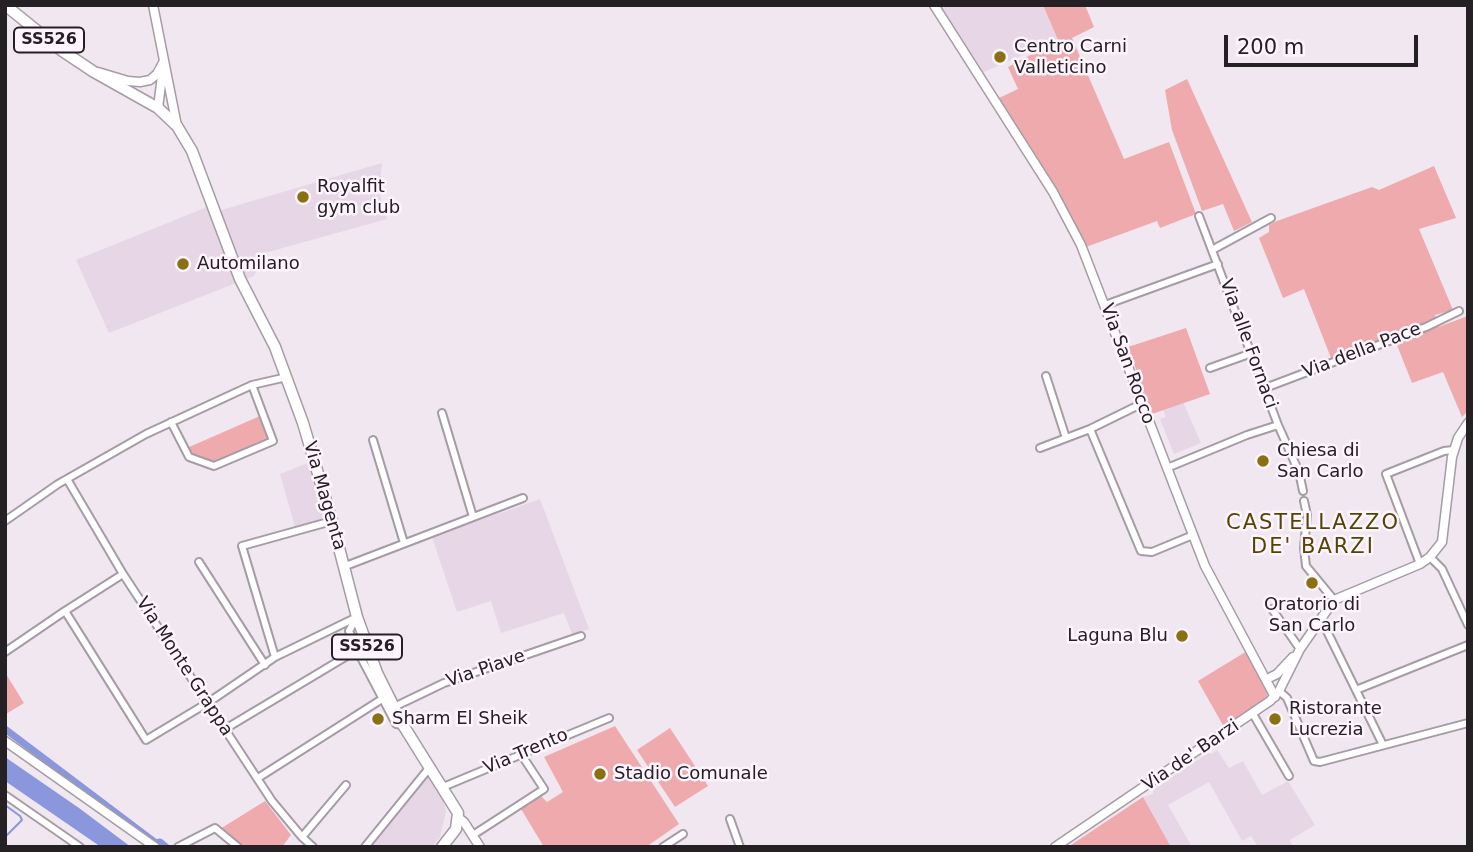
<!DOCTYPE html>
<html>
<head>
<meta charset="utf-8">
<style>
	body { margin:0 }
	#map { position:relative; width:1473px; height:852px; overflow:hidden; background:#f1e7f1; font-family:"DejaVu Sans",sans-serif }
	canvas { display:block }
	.frame { position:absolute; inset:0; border:7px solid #242024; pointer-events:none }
	.scale { position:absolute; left:1224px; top:35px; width:194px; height:32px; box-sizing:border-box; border:4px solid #242024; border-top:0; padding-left:9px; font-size:21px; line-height:24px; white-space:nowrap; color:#242024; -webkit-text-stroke:5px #fef4fe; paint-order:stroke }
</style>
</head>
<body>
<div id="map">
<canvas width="1473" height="852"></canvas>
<div class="frame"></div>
<div class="scale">200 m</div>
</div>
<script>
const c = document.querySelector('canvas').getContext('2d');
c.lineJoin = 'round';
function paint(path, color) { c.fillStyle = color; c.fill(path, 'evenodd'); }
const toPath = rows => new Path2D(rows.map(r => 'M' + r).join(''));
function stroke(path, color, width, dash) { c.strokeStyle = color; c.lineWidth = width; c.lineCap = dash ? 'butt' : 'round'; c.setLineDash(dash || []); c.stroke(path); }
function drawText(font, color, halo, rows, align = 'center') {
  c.font = font + ' "DejaVu Sans",sans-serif'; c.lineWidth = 5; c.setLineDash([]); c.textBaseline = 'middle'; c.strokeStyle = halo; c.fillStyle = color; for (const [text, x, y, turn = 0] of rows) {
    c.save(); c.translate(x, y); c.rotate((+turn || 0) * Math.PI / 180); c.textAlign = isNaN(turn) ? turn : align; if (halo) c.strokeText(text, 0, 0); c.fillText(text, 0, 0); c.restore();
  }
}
paint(toPath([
	[938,5,1043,5,1058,40,979,74],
	[382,163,379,192,387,219,265,253,254,276,109,333,76,260,207,207,211,213],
	[1183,402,1201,443,1174,454,1160,419,1166,417,1163,410],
	[310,462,325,524,297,534,280,474],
	[540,499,589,629,572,634,564,613,501,633,491,601,457,612,432,537],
	[1217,750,1229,768,1243,761,1262,795,1288,781,1315,825,1290,840,1293,847,1258,847,1251,836,1242,841,1209,782,1168,805,1192,847,1171,847,1143,797,1153,794,1154,789,1208,753,1211,754],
	[426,771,443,799,446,811,440,837,432,847,364,847]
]), '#e7d7e6');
paint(toPath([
	[1043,5,1085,5,1094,27,1072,38,1124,159,1169,142,1196,214,1160,228,1157,221,1086,247,997,99,1018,89,1008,67,1058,40],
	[1187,79,1252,222,1234,231,1223,204,1202,211,1172,130,1165,90],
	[1434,166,1456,218,1419,229,1453,310,1435,315,1438,327,1468,316,1468,411,1462,417,1443,372,1412,383,1393,335,1331,358,1304,289,1283,298,1259,238,1269,232,1269,225,1277,221,1372,187,1379,190],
	[1186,328,1210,394,1152,414,1128,347],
	[260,416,270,440,214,463,193,456,187,448],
	[1247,651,1268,690,1267,696,1263,701,1224,727,1198,681],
	[6,674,24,703,6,714,5,714],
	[615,726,679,824,646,847,544,847,521,809,541,796,547,802,563,792,544,757],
	[670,728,708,786,675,807,637,750],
	[1143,797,1171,847,1068,847],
	[265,801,291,835,282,847,243,847,220,829]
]), '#eeaaac');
paint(toPath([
	[5,757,79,808,131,847,101,847,5,781]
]), '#8b97dd');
stroke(toPath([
	[5,805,20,816,22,820,5,837]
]), '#8b97dd', 2);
stroke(toPath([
	[5,729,156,843,160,842,166,847]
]), '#8b97dd', 7);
const minor = toPath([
	[1199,216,1278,425,1299,472,1303,491],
	[1212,250,1271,218],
	[1105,305,1218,264],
	[1210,368,1252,353],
	[1046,376,1066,438],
	[1265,388,1426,327,1459,311],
	[442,413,473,517],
	[171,422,189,457,214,466,273,441,252,385],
	[1090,429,1141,551,1152,552,1193,535],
	[373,440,404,543],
	[1040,448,1090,429,1141,404],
	[1167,468,1247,435,1278,425],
	[67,479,123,574,272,801,302,837,313,847],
	[1304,501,1307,515,1304,548,1306,566,1334,600],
	[5,521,58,484,146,434,252,385,287,377],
	[332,521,242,546,275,657,357,617],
	[1430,557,1442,569,1468,625],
	[199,562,265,665],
	[1420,564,1386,474,1444,451,1453,450],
	[343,567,523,498],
	[1272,609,1300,649],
	[65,611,146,740,209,702,275,657],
	[357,617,349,631,357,650,396,724,403,725],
	[1321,619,1383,745],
	[5,652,65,611,123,574],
	[1356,690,1468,645],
	[1279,691,1287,698,1314,761,1320,762,1468,723],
	[394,707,444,683,581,636],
	[1253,714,1289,776],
	[225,729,357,650],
	[258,778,382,699],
	[443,787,609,718],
	[5,795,80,847],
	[730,819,740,847],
	[473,835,544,789,521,754],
	[302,837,346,785],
	[178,847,215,828,238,847],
	[365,847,430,767],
	[663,847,683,834]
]);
const tertiary = toPath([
	[153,5,177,126],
	[934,5,1053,192,1081,245,1205,566,1275,697],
	[98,72,128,81,140,82,150,80,157,74,164,61],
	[158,108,163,68],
	[1271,677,1277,674,1293,657],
	[5,741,155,847],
	[459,818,464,822,480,847],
	[1055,847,1270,701,1279,691,1300,649,1334,600,1420,564,1430,557,1442,542,1452,457,1458,438,1468,423]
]);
const primary = toPath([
	[5,5,61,50,94,72,158,108,177,126,192,151,240,279,275,347,303,423,332,521,357,617,377,673,403,725,458,813,456,829,442,847]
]);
stroke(minor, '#a59ca5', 10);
stroke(tertiary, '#a59ca5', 11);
stroke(primary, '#a59ca5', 13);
stroke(minor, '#fff', 6);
stroke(tertiary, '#fff', 8);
stroke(primary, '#fff', 10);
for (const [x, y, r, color] of [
	[1000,57,7,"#8a7012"],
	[303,197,7,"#8a7012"],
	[183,264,7,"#8a7012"],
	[1263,461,7,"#8a7012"],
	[1312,583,7,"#8a7012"],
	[1182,636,7,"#8a7012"],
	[378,719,7,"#8a7012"],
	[1275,719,7,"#8a7012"],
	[600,774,7,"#8a7012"]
]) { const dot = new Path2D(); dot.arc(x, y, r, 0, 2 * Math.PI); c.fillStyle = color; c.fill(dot); stroke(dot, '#fef4fe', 2.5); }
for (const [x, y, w] of [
	[49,40,70],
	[367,647,70]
]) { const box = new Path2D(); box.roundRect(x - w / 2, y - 12.5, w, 25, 5); c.fillStyle = '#fef4fe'; c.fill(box); stroke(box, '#242024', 2); }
drawText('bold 16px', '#242024', null, [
	["SS526",49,40],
	["SS526",367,647]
]);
drawText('18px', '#242024', '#fef4fe', [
	["Centro Carni",1014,47],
	["Valleticino",1014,68],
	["Royalfit",317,187],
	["gym club",317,208],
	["Automilano",197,264],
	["Chiesa di",1277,451],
	["San Carlo",1277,472],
	["Oratorio di",1312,605,"center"],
	["San Carlo",1312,626,"center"],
	["Laguna Blu",1168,636,"right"],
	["Ristorante",1289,709],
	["Lucrezia",1289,730],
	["Sharm El Sheik",392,719],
	["Stadio Comunale",614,774]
], 'left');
drawText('18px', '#242024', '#fef4fe', [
	["Via alle Fornaci",1248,344,70],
	["Via della Pace",1362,351,-21],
	["Via San Rocco",1127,364,70],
	["Via Magenta",324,496,74],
	["Via Monte Grappa",184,667,57],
	["Via Piave",486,669,-19],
	["Via Trento",526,752,-23],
	["Via de' Barzi",1191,756,-34]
]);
c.letterSpacing = '2px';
drawText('21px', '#554300', '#fef4fe', [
	["CASTELLAZZO",1313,524],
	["DE' BARZI",1313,548]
]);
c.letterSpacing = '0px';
</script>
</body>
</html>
